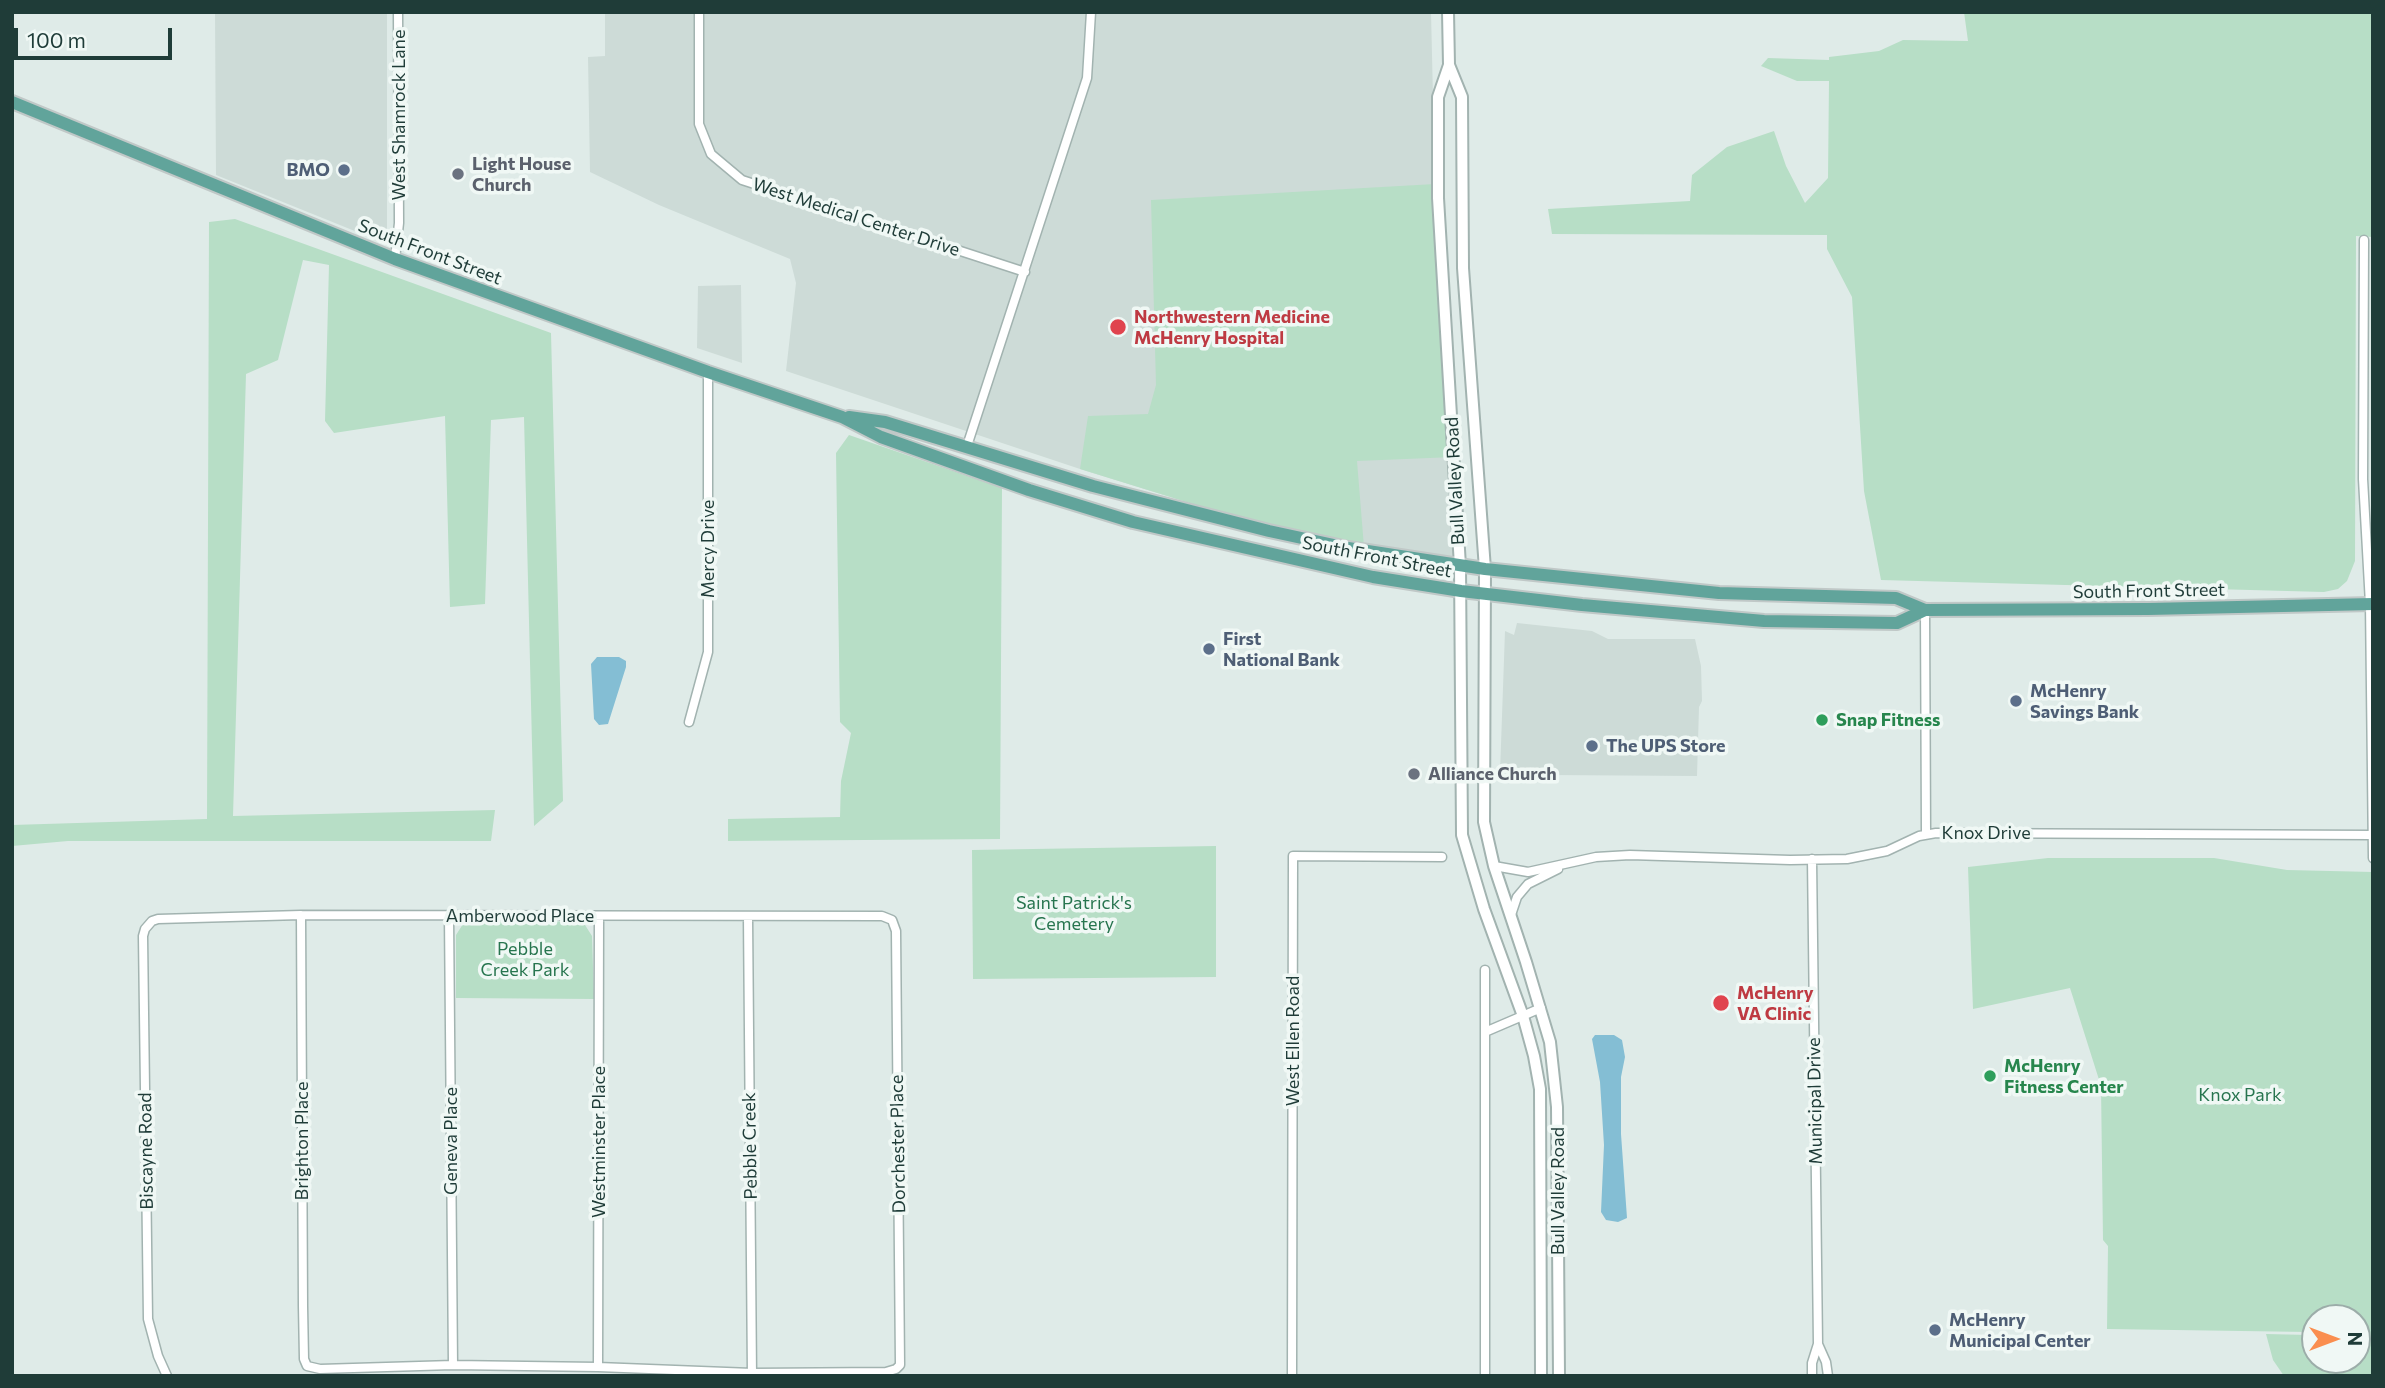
<!DOCTYPE html>
<html>
<head>
<meta charset="utf-8">
<style>
	body { margin:0 }
	#map { position:relative; width:2385px; height:1388px; overflow:hidden; background:#dfebe8; font-family:Commissioner,sans-serif }
	canvas { display:block }
	.frame { position:absolute; inset:0; border:14px solid #1f3c38; pointer-events:none }
	.north { position:absolute; left:2301px; top:1304px; width:70px; height:70px; box-sizing:border-box; background:#f0f8f5; border:2px solid #9cada9; border-radius:50%; rotate:90deg; font-size:19px; font-weight:700; line-height:28px; text-align:center; color:#1f3c38 }
	.north::after { content:''; display:block; margin:auto; width:24px; height:32px; background:#fa8e4f; clip-path:polygon(50% 0,100% 100%,50% 72%,0 100%) }
	.scale { position:absolute; left:14px; top:28px; width:158px; height:32px; box-sizing:border-box; border:4px solid #1f3c38; border-top:0; padding-left:9px; font-size:21px; line-height:24px; white-space:nowrap; color:#1f3c38; -webkit-text-stroke:5px #f0f8f5; paint-order:stroke }
</style>
</head>
<body>
<div id="map">
<canvas width="2385" height="1388"></canvas>
<div class="frame"></div>
<div class="north">N</div>
<div class="scale">100 m</div>
</div>
<script>
const c = document.querySelector('canvas').getContext('2d');
c.lineJoin = 'round';
function paint(path, color) { c.fillStyle = color; c.fill(path, 'evenodd'); }
const toPath = rows => new Path2D(rows.map(r => 'M' + r).join(''));
function stroke(path, color, width, dash) { c.strokeStyle = color; c.lineWidth = width; c.lineCap = dash ? 'butt' : 'round'; c.setLineDash(dash || []); c.stroke(path); }
function drawText(font, color, halo, rows, align = 'center') {
  c.font = font + ' Commissioner,sans-serif'; c.lineWidth = 7; c.setLineDash([]); c.textBaseline = 'middle'; c.strokeStyle = halo; c.fillStyle = color; for (const [text, x, y, turn = 0] of rows) {
    c.save(); c.translate(x, y); c.rotate((+turn || 0) * Math.PI / 180); c.textAlign = isNaN(turn) ? turn : align; if (halo) c.strokeText(text, 0, 0); c.fillText(text, 0, 0); c.restore();
  }
}
paint(toPath([
	[215,12,387,12,387,244,216,175],
	[605,12,1431,12,1435,184,1456,565,1293,535,1080,469,786,371,796,283,790,259,659,205,590,172,588,57,605,56],
	[741,285,742,363,697,348,698,286],
	[1517,623,1592,631,1608,639,1695,639,1701,666,1702,701,1699,707,1697,776,1548,775,1547,771,1500,773,1505,631,1514,635]
]), '#cddbd7');
paint(toPath([
	[1964,12,2373,12,2373,237,2356,236,2355,561,2347,581,2338,589,2324,592,1881,580,1864,491,1852,297,1827,249,1827,235,1552,234,1548,209,1690,201,1692,175,1727,147,1774,131,1786,166,1805,203,1828,178,1829,81,1797,81,1761,66,1768,58,1829,60,1829,57,1879,51,1903,40,1968,41],
	[1435,184,1454,457,1357,461,1364,547,1293,535,1080,469,1088,416,1148,414,1156,385,1151,200],
	[235,219,551,333,563,801,534,826,524,417,491,420,485,604,450,607,445,416,334,433,325,421,329,265,303,260,278,360,246,374,233,816,495,810,491,841,68,841,12,846,12,825,207,819,209,222],
	[849,435,1002,488,1000,839,728,841,728,819,840,817,841,781,851,733,840,722,836,453],
	[1216,846,1216,977,973,979,972,850],
	[2048,858,2214,858,2287,870,2373,872,2373,1376,2284,1376,2273,1360,2266,1334,2309,1335,2309,1332,2107,1329,2108,1246,2103,1240,2101,1086,2070,988,1973,1009,1968,867],
	[2315,1318,2357,1318,2357,1360,2315,1360],
	[472,919,578,922,585,925,592,936,594,999,456,998,456,935,463,924]
]), '#b7dec6');
paint(toPath([
	[597,657,619,657,626,661,626,667,608,724,599,725,594,719,591,664],
	[1595,1035,1614,1035,1622,1040,1625,1057,1621,1077,1621,1134,1627,1218,1618,1222,1606,1220,1601,1212,1604,1145,1600,1082,1592,1039]
]), '#84bed4');
const minor = toPath([
	[699,12,699,124,711,154,742,180,1025,272],
	[2364,240,2363,479,2370,604,2373,858],
	[395,259,399,223,398,12],
	[967,446,1087,78,1091,12],
	[1925,610,1926,834],
	[689,722,708,652,708,372],
	[1812,859,1818,1344,1812,1363,1812,1376],
	[1494,866,1528,872,1596,857,1630,855,1790,860,1847,859,1887,851,1919,836,1936,833,2372,835],
	[1511,915,1517,897,1528,884,1558,869],
	[449,916,453,1365],
	[748,917,752,1376],
	[1485,970,1485,1032],
	[1818,1344,1826,1362,1828,1376],
	[598,1367,599,916],
	[167,1376,158,1356,148,1319,143,936,145,929,152,921,158,919,301,915,882,916,892,920,896,931,900,1365,896,1369,886,1372,752,1373,598,1367,453,1365,320,1369,307,1366,304,1359,303,1306,301,915],
	[1292,1376,1293,856,1442,857],
	[1485,1376,1485,1032,1541,1008]
]);
const tertiary = toPath([
	[1448,12,1449,65,1438,97,1438,198,1460,566,1462,835,1484,909,1523,1016,1534,1056,1540,1089,1541,1376],
	[1449,65,1462,97,1463,268,1485,569,1484,822,1494,866,1526,962,1550,1042,1557,1107,1559,1376]
]);
const primary = toPath([
	[12,102,395,259,708,372,842,417,881,437,1029,490,1133,522,1373,577,1461,591,1582,605,1764,621,1897,623,1925,610],
	[849,417,885,422,1093,486,1269,531,1348,548,1485,569,1719,593,1896,598,1925,610,2148,609,2373,604]
]);
stroke(minor, '#a2b3b0', 11);
stroke(tertiary, '#a2b3b0', 14);
stroke(primary, '#c0c8c7', 16);
stroke(minor, '#fff', 8);
stroke(tertiary, '#fff', 10);
stroke(primary, '#61a49b', 12);
for (const [x, y, r, color] of [
	[344,170,7,"#5c6f8a"],
	[458,174,7,"#6b7280"],
	[1118,327,9,"#e0444e"],
	[1209,649,7,"#5c6f8a"],
	[2016,701,7,"#5c6f8a"],
	[1822,720,7,"#2e9e5b"],
	[1592,746,7,"#5c6f8a"],
	[1414,774,7,"#6b7280"],
	[1721,1003,9,"#e0444e"],
	[1990,1076,7,"#2e9e5b"],
	[1935,1330,7,"#5c6f8a"]
]) { const dot = new Path2D(); dot.arc(x, y, r, 0, 2 * Math.PI); c.fillStyle = color; c.fill(dot); stroke(dot, '#f0f8f5', 2.5); }
drawText('18px', '#1f3c38', '#f0f8f5', [
	["West Shamrock Lane",399,115,-90],
	["West Medical Center Drive",856,217,18],
	["South Front Street",430,252,21],
	["Bull Valley Road",1455,481,-93],
	["Mercy Drive",708,549,-90],
	["South Front Street",1377,557,11],
	["South Front Street",2149,591,-1],
	["Knox Drive",1986,833],
	["Amberwood Place",520,916],
	["West Ellen Road",1293,1041,-90],
	["Municipal Drive",1815,1101,-91],
	["Brighton Place",302,1141,-90],
	["Geneva Place",451,1141,-90],
	["Westminster Place",599,1142,-90],
	["Dorchester Place",898,1144,-91],
	["Pebble Creek",750,1146,-91],
	["Biscayne Road",146,1151,-91],
	["Bull Valley Road",1558,1191,-90]
]);
drawText('bold 18px', '#5b616d', '#f0f8f5', [
	["Light House",472,164],
	["Church",472,185],
	["Alliance Church",1428,774]
], 'left');
drawText('bold 18px', '#4e5e75', '#f0f8f5', [
	["BMO",330,170,"right"],
	["First",1223,639],
	["National Bank",1223,660],
	["McHenry",2030,691],
	["Savings Bank",2030,712],
	["The UPS Store",1606,746],
	["McHenry",1949,1320],
	["Municipal Center",1949,1341]
], 'left');
drawText('bold 18px', '#be3a42', '#f0f8f5', [
	["Northwestern Medicine",1134,317],
	["McHenry Hospital",1134,338],
	["McHenry",1737,993],
	["VA Clinic",1737,1014]
], 'left');
drawText('bold 18px', '#27864d', '#f0f8f5', [
	["Snap Fitness",1836,720],
	["McHenry",2004,1066],
	["Fitness Center",2004,1087]
], 'left');
drawText('18px', '#27754f', '#f0f8f5', [
	["Saint Patrick's",1074,903],
	["Cemetery",1074,924],
	["Pebble",525,949],
	["Creek Park",525,970],
	["Knox Park",2240,1095]
]);
</script>
</body>
</html>
